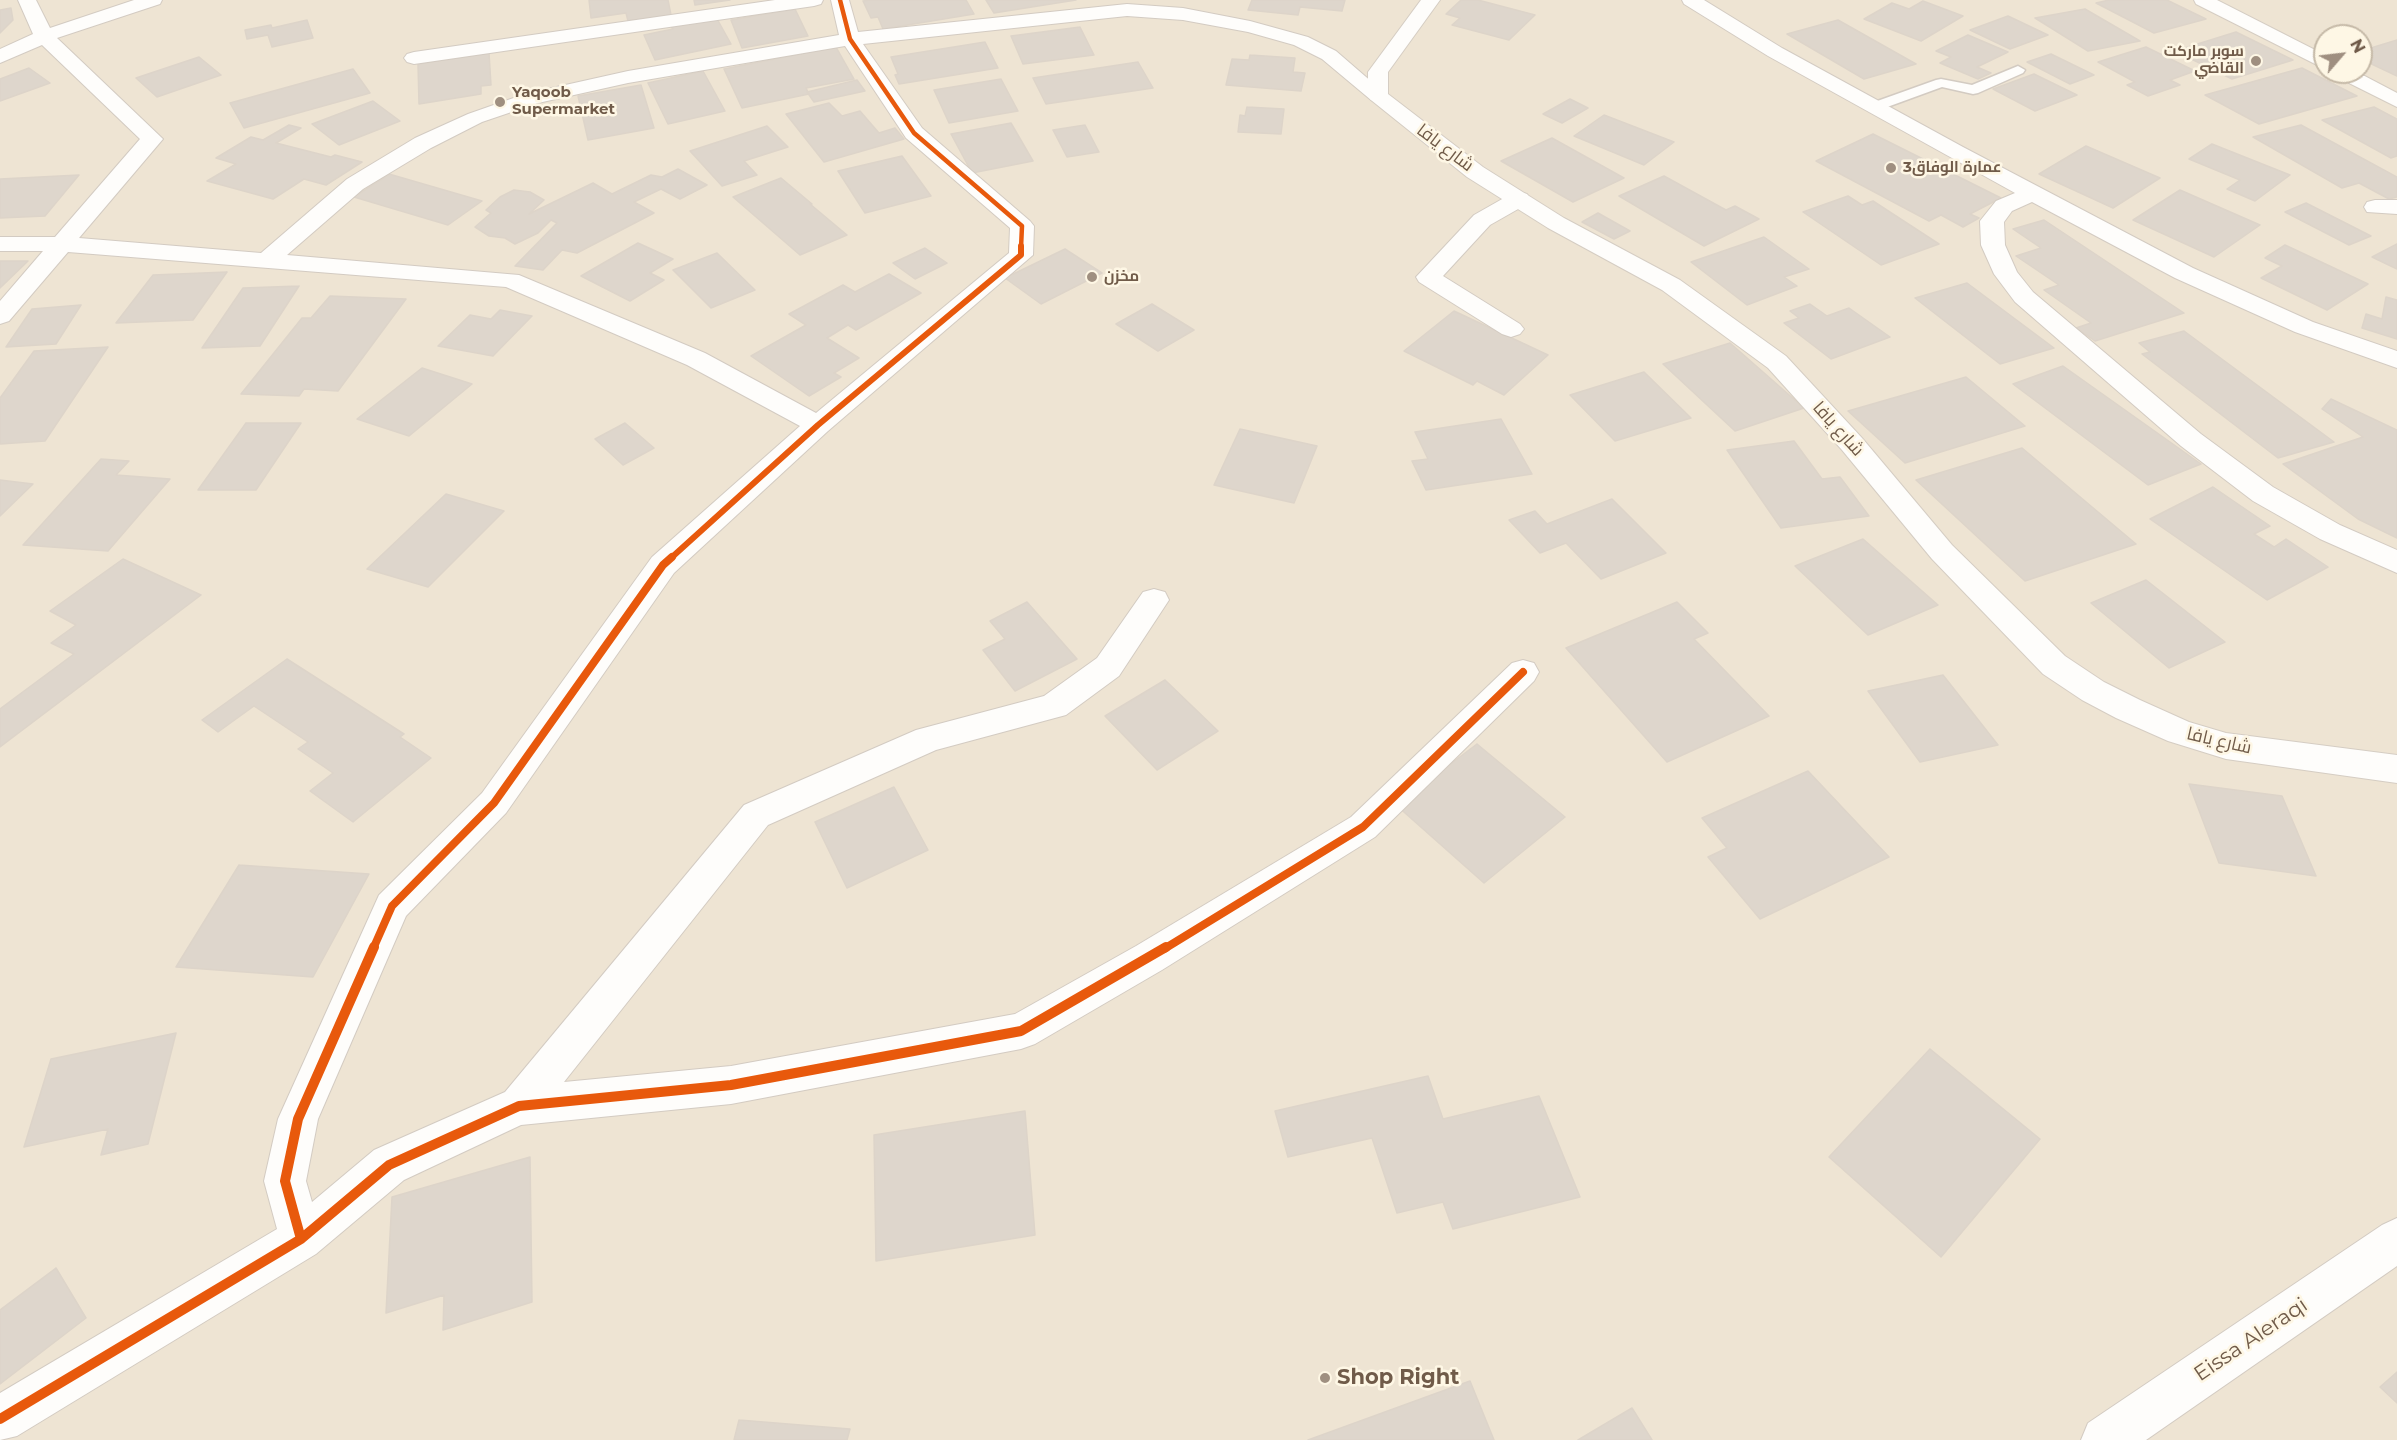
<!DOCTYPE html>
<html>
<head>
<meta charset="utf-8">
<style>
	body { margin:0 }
	#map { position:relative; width:2397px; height:1440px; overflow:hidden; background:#f5f0e6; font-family:Montserrat,sans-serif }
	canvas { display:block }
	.north { position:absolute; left:2313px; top:24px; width:60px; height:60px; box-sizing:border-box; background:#fef7e5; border:2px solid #c5b9a7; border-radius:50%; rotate:62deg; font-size:16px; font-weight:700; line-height:24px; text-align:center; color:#705b49 }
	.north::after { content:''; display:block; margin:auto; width:21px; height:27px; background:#9f8f80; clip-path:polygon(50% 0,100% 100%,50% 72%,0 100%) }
</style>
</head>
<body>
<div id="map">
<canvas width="2397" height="1440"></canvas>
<div class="north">N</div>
</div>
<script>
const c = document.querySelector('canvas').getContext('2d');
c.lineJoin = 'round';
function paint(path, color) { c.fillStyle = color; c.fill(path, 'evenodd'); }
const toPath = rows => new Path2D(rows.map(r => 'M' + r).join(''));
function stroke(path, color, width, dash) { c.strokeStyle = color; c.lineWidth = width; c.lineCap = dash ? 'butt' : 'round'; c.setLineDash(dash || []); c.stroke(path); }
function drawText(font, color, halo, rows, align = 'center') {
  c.font = font + ' Montserrat,Cairo,sans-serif'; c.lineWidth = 5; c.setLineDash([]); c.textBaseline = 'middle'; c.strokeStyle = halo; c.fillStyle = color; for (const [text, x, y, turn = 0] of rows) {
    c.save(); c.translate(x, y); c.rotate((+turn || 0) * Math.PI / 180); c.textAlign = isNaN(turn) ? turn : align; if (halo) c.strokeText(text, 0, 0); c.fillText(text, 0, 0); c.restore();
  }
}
paint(toPath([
	[0,0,2397,0,2397,1440,0,1440],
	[2325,36,2361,36,2361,72,2325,72]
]), '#eee4d3');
const building = toPath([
	[589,0,668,0,671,15,628,21,626,13,591,18,589,0],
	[694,0,730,0,695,5,694,0],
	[870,0,966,0,974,14,883,29,878,17,871,18,863,1,870,0],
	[986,0,1076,0,994,13,986,0],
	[1252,0,1345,0,1342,11,1300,7,1298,15,1248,10,1252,0],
	[1461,0,1478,0,1535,15,1509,40,1452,25,1460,18,1446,14,1461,0],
	[2109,0,2167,0,2206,19,2154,33,2096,3,2109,0],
	[1923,1,1963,16,1921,41,1864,19,1892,3,1909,9,1923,1],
	[11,8,13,20,0,33,0,10,11,8],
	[795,9,808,36,742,48,731,20,795,9],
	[2085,9,2140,41,2088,51,2035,18,2085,9],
	[2008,16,2048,35,2010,49,1970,30,2008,16],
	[716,17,731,44,655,60,644,35,673,29,671,26,716,17],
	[307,20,313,38,272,47,268,35,247,39,245,30,271,25,272,28,307,20],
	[1838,20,1916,64,1864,79,1787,34,1838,20],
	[1080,27,1094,55,1023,64,1011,36,1080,27],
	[2236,32,2293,60,2232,79,2175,51,2236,32],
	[1968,35,2008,52,1977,67,1991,73,1978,79,1940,63,1951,57,1936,51,1968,35],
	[2397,40,2397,76,2361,59,2361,51,2397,40],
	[985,42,998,68,899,84,895,75,898,74,891,57,985,42],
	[836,47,854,79,806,88,809,94,742,108,724,69,836,47],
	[2146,47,2195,71,2170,80,2180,85,2148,96,2127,85,2135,82,2098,62,2146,47],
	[489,53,491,85,481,86,481,94,419,104,418,64,489,53],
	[2051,54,2094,75,2070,84,2027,62,2051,54],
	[1250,55,1295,58,1293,72,1305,73,1301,91,1226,85,1232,59,1249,60,1250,55],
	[199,57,221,75,157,97,136,78,199,57],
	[1138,62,1153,88,1046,104,1033,78,1138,62],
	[29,68,50,83,0,101,0,79,29,68],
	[2302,68,2357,96,2259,124,2205,95,2302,68],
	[353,69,370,93,244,128,230,103,353,69],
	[703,71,725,111,668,124,648,83,703,71],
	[2034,74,2077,95,2035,111,1993,89,2034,74],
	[1001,79,1018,111,949,123,934,90,1001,79],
	[857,80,865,91,814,102,807,92,857,80],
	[641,85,654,128,588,140,578,96,641,85],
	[1570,99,1588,108,1562,123,1543,114,1570,99],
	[373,101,400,121,339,145,312,124,373,101],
	[829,103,842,116,860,111,879,133,895,128,904,139,824,162,786,114,829,103],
	[1247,107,1284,109,1281,134,1238,132,1240,115,1245,116,1247,107],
	[2374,107,2397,119,2397,156,2391,158,2322,120,2374,107],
	[1604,115,1674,142,1644,165,1574,136,1604,115],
	[1011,123,1033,161,972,173,951,134,1011,123],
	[289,125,301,128,276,143,331,157,335,155,362,162,326,185,304,179,273,199,207,181,236,164,216,158,251,137,263,140,289,125],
	[1085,125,1099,152,1067,157,1053,130,1085,125],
	[2301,125,2397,177,2397,197,2389,199,2359,183,2342,188,2253,137,2301,125],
	[767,126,788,147,744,161,757,175,722,186,690,151,767,126],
	[1873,134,2001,198,1970,214,1979,218,1963,227,1941,215,1929,221,1816,161,1873,134],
	[1552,138,1624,178,1573,202,1501,161,1552,138],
	[2212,144,2290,175,2255,201,2227,189,2240,180,2189,159,2212,144],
	[2086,146,2160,178,2113,208,2039,174,2086,146],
	[902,156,931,196,865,213,838,171,902,156],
	[678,169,707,185,680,199,661,189,634,202,654,213,577,253,562,250,543,270,515,266,557,223,551,220,538,233,515,244,505,238,489,236,475,227,491,213,486,210,500,197,514,190,530,192,544,200,529,214,593,183,612,194,651,175,662,177,678,169],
	[389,174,482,201,448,225,354,197,389,174],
	[79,175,45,216,0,218,0,179,79,175],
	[1664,176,1726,210,1735,206,1759,219,1704,246,1619,196,1664,176],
	[781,178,812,204,810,204,847,235,800,255,733,197,781,178],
	[2180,190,2260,225,2214,257,2133,220,2180,190],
	[1848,196,1862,205,1873,201,1939,244,1881,265,1803,212,1848,196],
	[2306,203,2371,236,2349,245,2285,212,2306,203],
	[1598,213,1630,231,1614,239,1582,222,1598,213],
	[2044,220,2184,313,2095,341,2076,328,2091,323,2044,290,2059,285,2016,256,2041,248,2013,229,2044,220],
	[1764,237,1809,269,1784,277,1797,286,1747,305,1691,262,1764,237],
	[638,243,673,259,650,273,664,280,630,301,581,276,638,243],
	[2397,244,2397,269,2372,257,2397,244],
	[2285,245,2368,284,2327,310,2261,278,2282,266,2265,258,2285,245],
	[925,248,947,263,915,279,893,263,925,248],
	[1065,249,1102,273,1041,304,1005,278,1065,249],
	[717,253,755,290,711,308,673,270,717,253],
	[0,261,28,261,0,288,0,261],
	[227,272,193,320,116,323,153,275,227,272],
	[889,274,921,293,856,330,848,325,827,338,859,358,834,373,841,377,809,396,751,356,806,325,789,314,843,285,855,292,889,274],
	[1967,283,2054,348,2000,364,1915,298,1967,283],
	[299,286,260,346,202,348,243,288,299,286],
	[330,296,406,299,338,391,304,389,299,396,241,394,302,318,311,318,330,296],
	[2386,297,2397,300,2397,339,2362,328,2366,314,2382,319,2386,297],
	[1152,304,1194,330,1158,351,1116,324,1152,304],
	[1810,304,1827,316,1849,308,1890,337,1831,359,1784,323,1799,318,1790,311,1810,304],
	[81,305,56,344,6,347,32,309,81,305],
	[500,310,532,316,493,356,438,346,470,315,491,319,500,310],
	[1454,311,1548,355,1504,395,1477,381,1473,385,1404,351,1454,311],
	[2184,331,2334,442,2278,458,2142,354,2150,352,2139,343,2184,331],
	[1730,343,1804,408,1735,431,1663,364,1730,343],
	[108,347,45,441,0,444,0,398,34,351,108,347],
	[2063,366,2201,464,2148,485,2013,384,2063,366],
	[422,368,472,384,409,436,357,419,422,368],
	[1644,372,1691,418,1615,441,1570,395,1644,372],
	[1966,377,2025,426,1905,463,1848,411,1966,377],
	[2331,399,2397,430,2397,538,2358,519,2283,464,2363,437,2322,409,2331,399],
	[1501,419,1532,474,1426,490,1412,461,1428,459,1415,432,1501,419],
	[246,423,301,423,256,490,198,490,246,423],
	[625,423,654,448,623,465,595,439,625,423],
	[1240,429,1317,446,1294,503,1214,485,1240,429],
	[1794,441,1822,479,1840,477,1869,516,1781,528,1727,450,1794,441],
	[2022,448,2136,544,2025,581,1916,480,2022,448],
	[101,459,129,461,116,475,170,479,108,551,23,545,101,459],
	[0,480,33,484,0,516,0,480],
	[2213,487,2270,526,2254,534,2274,547,2286,539,2328,567,2267,600,2150,519,2213,487],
	[446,494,504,511,428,587,367,569,446,494],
	[1612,499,1666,553,1601,579,1566,543,1540,553,1509,520,1535,511,1547,524,1612,499],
	[1863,539,1938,605,1868,635,1795,566,1863,539],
	[123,559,201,595,0,747,0,709,74,654,51,643,76,625,50,611,123,559],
	[2146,580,2225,642,2169,668,2091,603,2146,580],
	[1027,602,1077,659,1015,691,983,650,1005,639,990,621,1027,602],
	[1677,602,1708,633,1694,639,1769,716,1667,762,1566,648,1677,602],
	[287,659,404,734,400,737,431,758,353,822,310,791,333,773,298,749,308,742,254,706,218,732,202,720,287,659],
	[1943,675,1998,745,1920,762,1868,691,1943,675],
	[1165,680,1218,731,1157,770,1105,716,1165,680],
	[1477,744,1565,817,1484,883,1396,805,1477,744],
	[1808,771,1889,857,1760,919,1708,857,1727,848,1702,818,1808,771],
	[2189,784,2282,796,2316,876,2219,863,2189,784],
	[894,787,928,850,847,888,815,822,894,787],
	[239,865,369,874,313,977,176,967,239,865],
	[176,1033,148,1144,101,1155,108,1129,24,1147,51,1059,176,1033],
	[1930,1049,2040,1139,1941,1257,1829,1157,1930,1049],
	[1428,1076,1443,1119,1539,1096,1580,1197,1453,1229,1443,1202,1397,1213,1372,1138,1288,1157,1275,1111,1428,1076],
	[1025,1111,1035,1235,876,1261,874,1135,1025,1111],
	[530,1157,532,1302,443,1330,444,1295,386,1313,392,1197,530,1157],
	[56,1268,86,1318,0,1384,0,1310,56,1268],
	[2397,1372,2397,1403,2380,1387,2397,1372],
	[1470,1381,1494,1440,1308,1440,1470,1381],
	[1632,1408,1652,1440,1578,1440,1632,1408],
	[739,1420,850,1429,847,1440,734,1440,739,1420]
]);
paint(building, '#ded6cc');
stroke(building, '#ddd4c9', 1.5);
const lane = toPath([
	[2018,66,2025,70,2023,73,1978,93,1973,94,1942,87,1879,110,1874,111,1867,107,1869,104,1936,80,1941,79,1972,85,2018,66]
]);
const street = toPath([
	[18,0,36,0,50,28,134,0,162,0,160,4,57,38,163,139,79,238,261,253,347,179,415,138,468,114,525,94,628,71,839,35,831,0,849,0,858,32,1127,4,1183,8,1250,21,1308,37,1336,51,1388,96,1385,100,1378,102,1371,100,1322,59,1294,45,1248,32,1183,20,1127,16,863,44,922,128,1030,221,1034,226,1033,255,828,431,674,573,506,813,406,916,318,1119,306,1181,312,1202,374,1150,505,1092,744,805,916,730,1044,696,1097,658,1143,592,1154,589,1165,592,1169,600,1119,676,1066,715,936,750,768,825,564,1082,731,1066,1015,1014,1136,946,1351,817,1512,663,1523,660,1534,663,1539,672,1534,681,1375,837,1162,970,1035,1044,1021,1049,731,1104,521,1125,404,1180,316,1254,17,1436,0,1440,0,1393,277,1229,264,1181,278,1119,379,895,482,793,652,557,800,426,687,365,506,287,68,252,9,321,0,324,0,301,43,251,0,251,0,237,55,237,140,139,42,45,0,63,0,49,33,34,18,0],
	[845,46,906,138,1010,228,1009,253,816,413,705,353,519,275,287,255,363,189,431,148,482,122,538,103,628,83,845,46],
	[775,0,823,0,821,4,814,6,414,64,407,62,404,58,407,54,414,52,775,0],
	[1682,0,1704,0,1782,48,1963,147,2193,268,2313,322,2397,351,2397,368,2295,332,2175,278,2032,202,2012,211,2004,222,2005,245,2017,272,2033,292,2201,434,2273,487,2340,525,2397,550,2397,573,2320,539,2253,501,2181,446,2015,302,1994,274,1981,245,1980,221,1996,201,2015,193,1768,56,1684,4,1682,0],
	[1519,192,1527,194,1530,199,1527,204,1490,225,1443,276,1520,324,1524,329,1520,334,1511,337,1502,334,1419,282,1416,277,1474,215,1511,194,1519,192],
	[2375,200,2397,200,2397,214,2367,212,2364,207,2367,202,2375,200],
	[2397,1218,2397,1266,2146,1440,2081,1440,2088,1423,2382,1225,2397,1218]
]);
const secondary = toPath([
	[1421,0,1440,0,1388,72,1388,94,1483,167,1564,218,1680,280,1786,356,1862,438,1952,545,2065,656,2104,682,2140,700,2189,722,2226,733,2397,755,2397,783,2226,759,2168,741,2116,718,2082,700,2043,674,1932,559,1842,450,1768,368,1662,290,1548,228,1467,177,1371,100,1368,96,1368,72,1421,0],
	[2194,0,2217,0,2325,55,2325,69,2196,4,2194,0],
	[2332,72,2357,72,2397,93,2397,107,2335,76,2332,72]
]);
stroke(lane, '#d3cbc2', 3);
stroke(street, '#d3cbc2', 2);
stroke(secondary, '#d5cdc3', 2);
paint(lane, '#fefdfb');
paint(street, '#fefdfb');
paint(secondary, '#fefdfb');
stroke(toPath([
	[840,0,850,39,914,133,1022,226,1021,248]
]), '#e8590c', 4.5);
stroke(toPath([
	[671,558,818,425,1021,255,1021,246]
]), '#e8590c', 6);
stroke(toPath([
	[373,949,392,906,494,803,663,565,672,557],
	[1164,949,1363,827,1523,672]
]), '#e8590c', 8);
stroke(toPath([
	[301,1239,285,1181,298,1119,374,947],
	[0,1419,301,1239,389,1165,519,1106,731,1085,1021,1031,1166,947]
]), '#e8590c', 10);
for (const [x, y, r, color] of [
	[2256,61,6,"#9f8f80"],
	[500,102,6,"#9f8f80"],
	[1891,168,6,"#9f8f80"],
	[1092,277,6,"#9f8f80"],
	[1325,1378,6,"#9f8f80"]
]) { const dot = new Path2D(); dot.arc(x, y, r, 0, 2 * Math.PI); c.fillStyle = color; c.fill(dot); stroke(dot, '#fef7e5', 2); }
drawText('bold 15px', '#705b49', '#fef7e5', [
	["سوبر ماركت",2244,52,"right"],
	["القاضي",2244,69,"right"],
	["Yaqoob",512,93],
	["Supermarket",512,110],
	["عمارة الوفاق3",1903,168],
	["مخزن",1104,277]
], 'left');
drawText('18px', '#705b49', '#fef7e5', [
	["شارع يافا",1445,148,37],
	["شارع يافا",1838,429,48],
	["شارع يافا",2219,741,13]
]);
drawText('21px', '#705b49', '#fef7e5', [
	["Eissa Aleraqi",2251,1340,-34]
]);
drawText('bold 21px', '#705b49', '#fef7e5', [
	["Shop Right",1337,1378]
], 'left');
</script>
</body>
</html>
